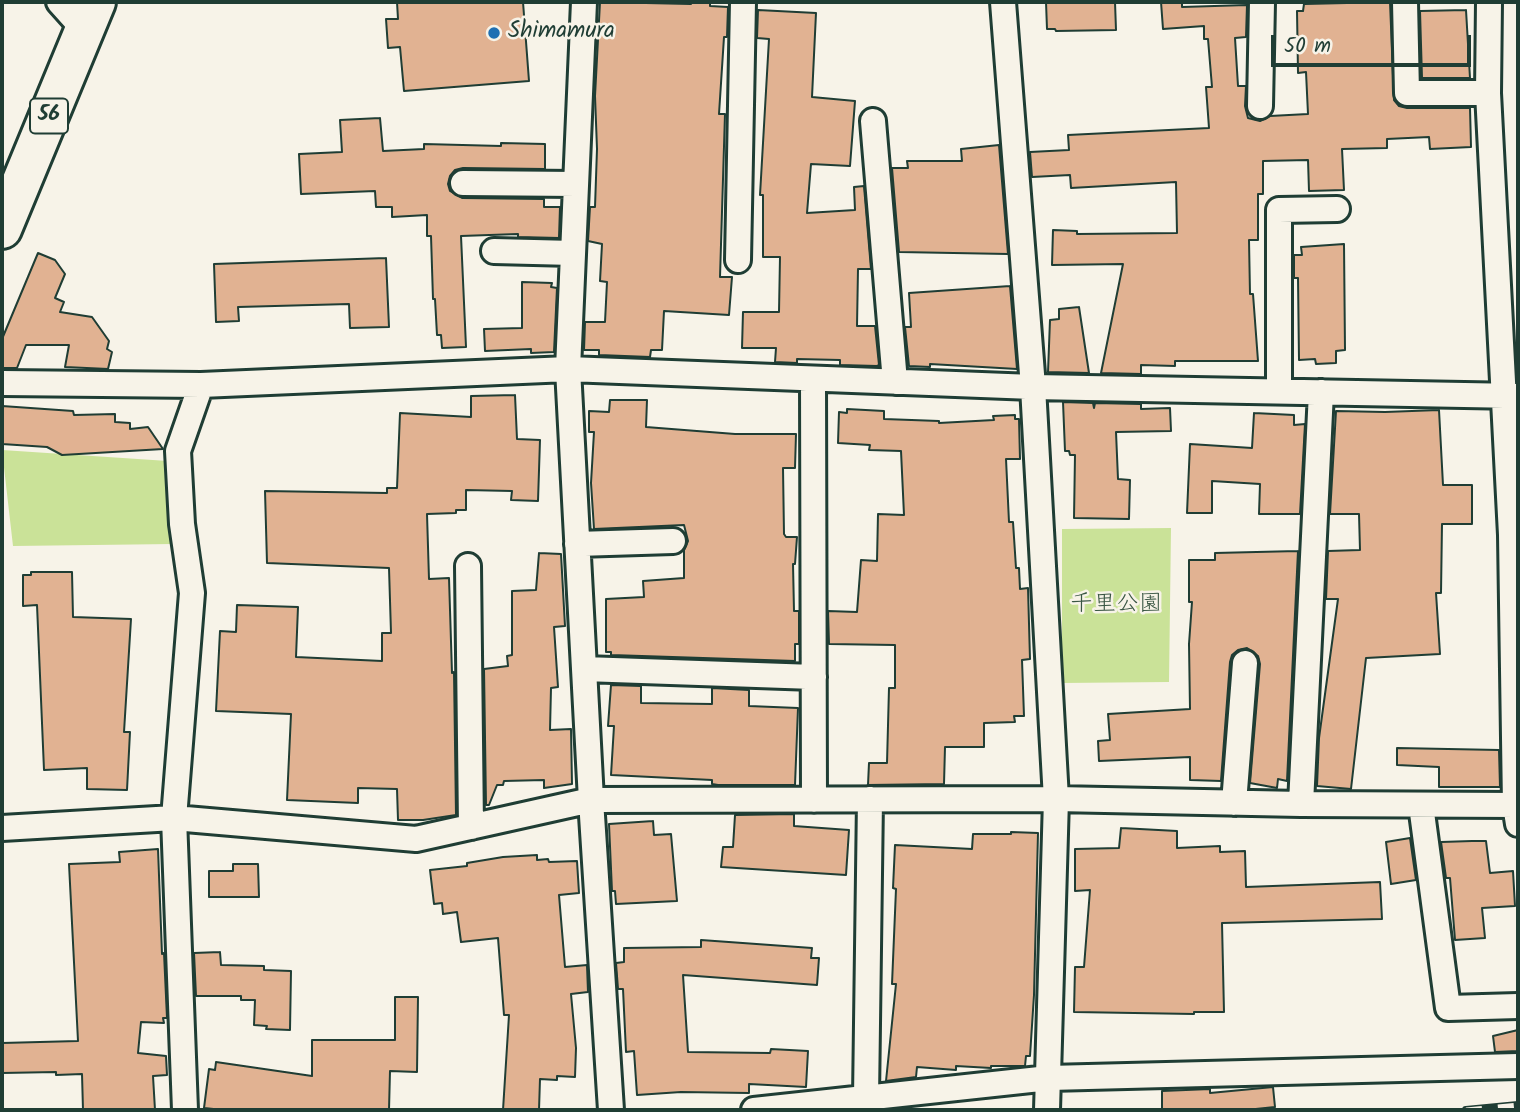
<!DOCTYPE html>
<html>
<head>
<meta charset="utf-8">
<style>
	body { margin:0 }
	#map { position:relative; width:1520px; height:1112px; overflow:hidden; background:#f7f3e8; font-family:Kalam,sans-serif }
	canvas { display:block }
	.frame { position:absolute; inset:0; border:4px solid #1f3d34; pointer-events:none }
	.scale { position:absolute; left:1271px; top:35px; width:200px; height:32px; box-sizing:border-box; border:4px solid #1f3d34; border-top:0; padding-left:9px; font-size:21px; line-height:24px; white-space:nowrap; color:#1f3d34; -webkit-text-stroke:5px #f7f3e8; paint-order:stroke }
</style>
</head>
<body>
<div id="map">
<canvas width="1520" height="1112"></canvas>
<div class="frame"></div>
<div class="scale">50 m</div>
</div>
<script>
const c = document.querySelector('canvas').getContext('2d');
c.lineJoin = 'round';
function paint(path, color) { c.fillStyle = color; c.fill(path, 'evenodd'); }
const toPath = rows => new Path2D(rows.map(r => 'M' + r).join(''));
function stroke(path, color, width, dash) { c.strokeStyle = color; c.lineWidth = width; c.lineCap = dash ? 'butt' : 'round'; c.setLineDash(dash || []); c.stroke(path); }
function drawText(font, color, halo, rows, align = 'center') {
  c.font = font + ' Kalam,"Klee One",sans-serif'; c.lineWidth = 5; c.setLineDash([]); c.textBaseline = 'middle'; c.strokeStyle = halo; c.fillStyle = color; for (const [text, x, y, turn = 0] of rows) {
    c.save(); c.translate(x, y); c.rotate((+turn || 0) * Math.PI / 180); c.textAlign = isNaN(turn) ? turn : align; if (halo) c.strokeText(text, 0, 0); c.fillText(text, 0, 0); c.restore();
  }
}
paint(toPath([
	[2,450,168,461,173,544,13,546],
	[1171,528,1169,682,1062,683,1062,529]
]), '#cae298');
const building = toPath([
	[397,2,523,2,529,81,404,91,400,47,388,48,386,19,398,19,397,2],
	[600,2,691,4,691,2,710,2,710,6,728,7,727,37,724,37,719,114,725,114,720,277,732,277,729,315,664,311,662,350,651,350,650,357,599,355,599,350,584,350,585,322,605,322,607,282,600,281,602,244,588,241,590,207,595,207,597,149,595,96,600,2],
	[1046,2,1115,2,1116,30,1056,31,1055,29,1047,29,1046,2],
	[1161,2,1182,2,1182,7,1247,5,1246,37,1235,38,1238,86,1246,86,1245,106,1248,118,1260,121,1270,116,1308,114,1306,72,1298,73,1297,11,1303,11,1304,4,1390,2,1394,100,1399,106,1407,108,1470,108,1471,147,1430,149,1429,137,1387,139,1387,148,1342,149,1344,190,1309,191,1308,160,1263,161,1263,194,1258,194,1258,240,1249,240,1250,294,1253,294,1258,361,1175,361,1175,366,1141,365,1141,374,1101,373,1123,264,1052,265,1053,230,1077,231,1077,234,1177,233,1176,182,1071,188,1070,175,1032,177,1030,152,1069,150,1068,135,1209,128,1206,87,1212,87,1208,39,1204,39,1204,26,1163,29,1161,2],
	[758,10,816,13,812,97,855,101,850,166,811,164,807,213,855,210,854,187,864,186,871,269,858,269,857,326,875,326,879,365,877,366,840,365,840,360,797,359,797,363,775,362,776,348,742,348,743,312,779,312,780,257,763,257,763,195,760,195,769,39,757,38,758,10],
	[1466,10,1470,78,1422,78,1420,11,1466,10],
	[380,118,383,151,424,149,424,144,501,146,501,143,545,144,545,169,463,168,455,170,450,176,448,184,450,191,462,198,544,199,544,207,560,207,559,238,518,237,518,234,461,236,466,347,442,348,441,335,437,335,435,299,433,299,431,236,427,236,427,215,392,217,392,207,376,207,375,191,301,194,299,154,342,152,340,120,380,118],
	[999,145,1008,254,899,252,892,168,908,168,907,161,962,161,961,149,999,145],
	[1344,244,1345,350,1336,351,1336,363,1316,364,1315,359,1299,360,1298,278,1294,278,1294,255,1302,255,1301,247,1344,244],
	[38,253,55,260,65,274,55,298,64,302,60,312,92,317,109,341,107,349,112,352,108,369,65,367,69,345,26,345,17,368,2,368,2,339,38,253],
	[386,258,389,327,350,328,349,304,238,307,239,321,216,322,214,264,386,258],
	[522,282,552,283,551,287,557,288,554,352,531,353,531,349,485,351,484,329,522,328,522,282],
	[1010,286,1017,369,930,364,930,367,909,366,905,327,911,327,909,293,1010,286],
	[1079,307,1089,373,1048,372,1050,320,1059,319,1059,309,1079,307],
	[515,395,517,439,540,440,538,501,511,500,512,491,466,490,466,510,456,510,456,513,427,514,429,579,449,578,452,673,454,672,456,815,423,820,398,820,397,789,358,788,358,803,287,800,291,714,216,711,220,631,236,632,237,605,298,607,296,657,382,661,382,633,391,633,389,568,267,563,265,491,387,493,387,488,397,488,400,413,471,417,471,396,515,395],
	[610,400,647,400,646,427,735,434,796,434,795,468,783,468,784,534,786,537,797,537,795,564,793,564,794,611,799,611,799,644,795,644,795,661,611,655,611,652,606,652,606,599,644,597,643,581,684,578,684,550,688,541,684,525,594,529,591,483,594,432,589,432,589,411,609,412,610,400],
	[1063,402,1093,403,1094,408,1095,403,1141,404,1141,409,1170,408,1171,431,1116,432,1118,479,1130,480,1129,519,1074,518,1075,455,1070,455,1069,451,1065,451,1063,402],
	[2,406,73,411,74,415,115,414,115,422,130,423,130,429,148,427,163,449,62,455,47,447,2,444,2,406],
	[847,409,884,411,884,419,939,421,939,423,994,420,993,416,1015,415,1015,419,1019,419,1020,459,1006,459,1009,522,1013,522,1016,568,1019,568,1020,589,1028,588,1030,659,1022,660,1024,716,1014,716,1015,722,984,723,984,747,945,747,944,784,868,785,869,763,887,763,889,688,895,688,895,645,829,644,828,611,857,612,861,560,877,561,878,514,904,515,901,451,869,450,870,445,838,443,839,412,847,413,847,409],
	[1439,410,1443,485,1472,485,1472,524,1442,524,1441,593,1436,593,1440,654,1366,658,1351,789,1317,786,1319,738,1338,599,1326,599,1328,551,1360,550,1359,514,1330,514,1336,411,1385,412,1439,410],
	[1254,413,1294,415,1294,425,1305,424,1300,514,1259,514,1260,484,1212,481,1212,513,1187,513,1190,444,1252,448,1254,413],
	[1298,551,1287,781,1278,779,1277,788,1250,783,1260,664,1258,656,1247,648,1238,650,1232,655,1230,662,1221,781,1190,780,1190,757,1099,761,1098,741,1110,740,1108,714,1190,709,1189,644,1192,602,1189,602,1189,560,1215,560,1215,553,1298,551],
	[539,553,561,554,565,626,554,627,558,687,551,688,550,730,571,729,572,784,544,788,544,780,504,781,503,785,497,785,489,805,486,805,484,669,508,666,507,656,512,655,512,591,536,590,539,553],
	[31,572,72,572,73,617,131,619,124,732,130,732,127,790,87,789,87,768,44,770,37,605,23,606,23,575,31,575,31,572],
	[611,685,641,686,641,703,712,704,712,688,749,690,749,706,798,708,795,785,718,785,712,784,712,780,611,775,614,726,608,726,611,685],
	[1397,748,1499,750,1500,787,1439,787,1439,767,1397,765,1397,748],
	[794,814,794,826,849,830,846,875,721,867,723,847,733,847,735,815,794,814],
	[653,821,654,835,671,834,677,901,616,904,615,891,612,891,609,824,653,821],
	[1121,828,1177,831,1177,848,1220,846,1220,852,1245,851,1246,887,1380,882,1382,919,1222,923,1224,1012,1194,1012,1194,1014,1074,1012,1075,967,1084,967,1090,890,1075,891,1075,849,1119,848,1121,828],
	[1011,832,1038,833,1034,995,1030,1056,1026,1056,1025,1066,991,1066,991,1068,956,1066,956,1070,917,1067,916,1077,886,1081,896,984,892,984,896,889,893,888,895,845,972,849,973,834,1011,834,1011,832],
	[1410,838,1416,880,1391,884,1386,842,1410,838],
	[1472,841,1486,841,1490,873,1513,871,1515,906,1482,908,1485,938,1455,940,1450,878,1446,878,1441,842,1472,841],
	[158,849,162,954,164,953,167,1018,163,1018,164,1023,141,1022,138,1053,166,1056,167,1075,153,1076,155,1110,83,1110,82,1074,56,1075,56,1072,2,1073,2,1043,78,1041,69,864,120,862,119,852,158,849],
	[537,855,537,860,548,859,549,862,577,861,579,893,559,895,565,967,587,965,588,992,571,994,576,1048,575,1077,557,1076,557,1080,540,1079,539,1110,503,1110,509,1015,504,1015,498,938,461,942,457,912,443,914,442,903,434,904,430,870,467,866,467,863,503,857,537,855],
	[233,864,258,864,259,897,209,897,209,871,233,871,233,864],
	[701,940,812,948,811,958,819,958,817,985,683,975,688,1052,770,1053,771,1049,808,1051,806,1087,749,1084,749,1093,681,1092,637,1095,634,1051,626,1052,623,989,618,989,616,963,624,962,624,948,701,947,701,940],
	[220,952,221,965,264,966,264,970,291,971,290,1030,266,1029,267,1026,254,1025,255,1000,241,1000,241,996,196,996,194,953,220,952],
	[395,997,418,997,417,1072,390,1071,389,1110,223,1110,204,1108,209,1069,215,1070,216,1062,312,1076,312,1040,395,1040,395,997],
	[1518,1030,1518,1051,1495,1052,1493,1036,1518,1030],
	[1273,1087,1275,1107,1246,1110,1162,1110,1162,1091,1210,1089,1210,1093,1273,1087]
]);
paint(building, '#e1b292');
stroke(building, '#1f3d34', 2);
const minor = toPath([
	[59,2,85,31],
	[584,2,568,369,591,800,611,1110],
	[1003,2,1033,387,1056,799,1047,1110],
	[1405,2,1407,93,1488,93],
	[1489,2,1488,93,1511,535,1515,805,1518,824],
	[1260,106,1262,2],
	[873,121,895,382],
	[463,183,576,184],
	[494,251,573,253],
	[738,260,743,2],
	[813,379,814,800],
	[2,383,201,385,568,369,1033,387,1518,396],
	[1279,391,1279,210,1337,209],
	[577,544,673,541],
	[468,566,471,827],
	[584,669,814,677],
	[1234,803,1245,663],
	[1301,804,1321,392],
	[1421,805,1448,1008,1518,1006],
	[2,828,174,818,416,839,591,800,1056,799,1301,804,1518,805],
	[866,1098,870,799],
	[185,1110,174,818,192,593,182,524,178,451,201,385],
	[754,1110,1049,1078,1518,1066]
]);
const primary = toPath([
	[2,229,96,2]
]);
stroke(minor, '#1f3d34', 30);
stroke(primary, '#1f3d34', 44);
stroke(minor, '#f7f3e8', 24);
stroke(primary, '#f7f3e8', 38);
const rail = toPath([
	[1466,1110,1518,1105]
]);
stroke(rail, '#1f3d34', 8);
stroke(rail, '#f7f3e8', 5, [16]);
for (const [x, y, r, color] of [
	[494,33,7,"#1f6fb2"]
]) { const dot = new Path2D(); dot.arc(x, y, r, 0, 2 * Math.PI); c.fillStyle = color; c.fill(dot); stroke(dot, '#f7f3e8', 2.5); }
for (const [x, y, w] of [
	[49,116,38]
]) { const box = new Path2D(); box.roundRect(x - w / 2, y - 17.5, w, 35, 5); c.fillStyle = '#f7f3e8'; c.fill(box); stroke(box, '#1f3d34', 2); }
drawText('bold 21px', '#1f3d34', null, [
	["56",49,116]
]);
drawText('23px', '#1f3d34', '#f7f3e8', [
	["Shimamura",508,33]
], 'left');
drawText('23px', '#395643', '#f7f3e8', [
	["千里公園",1116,606]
]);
</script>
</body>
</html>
